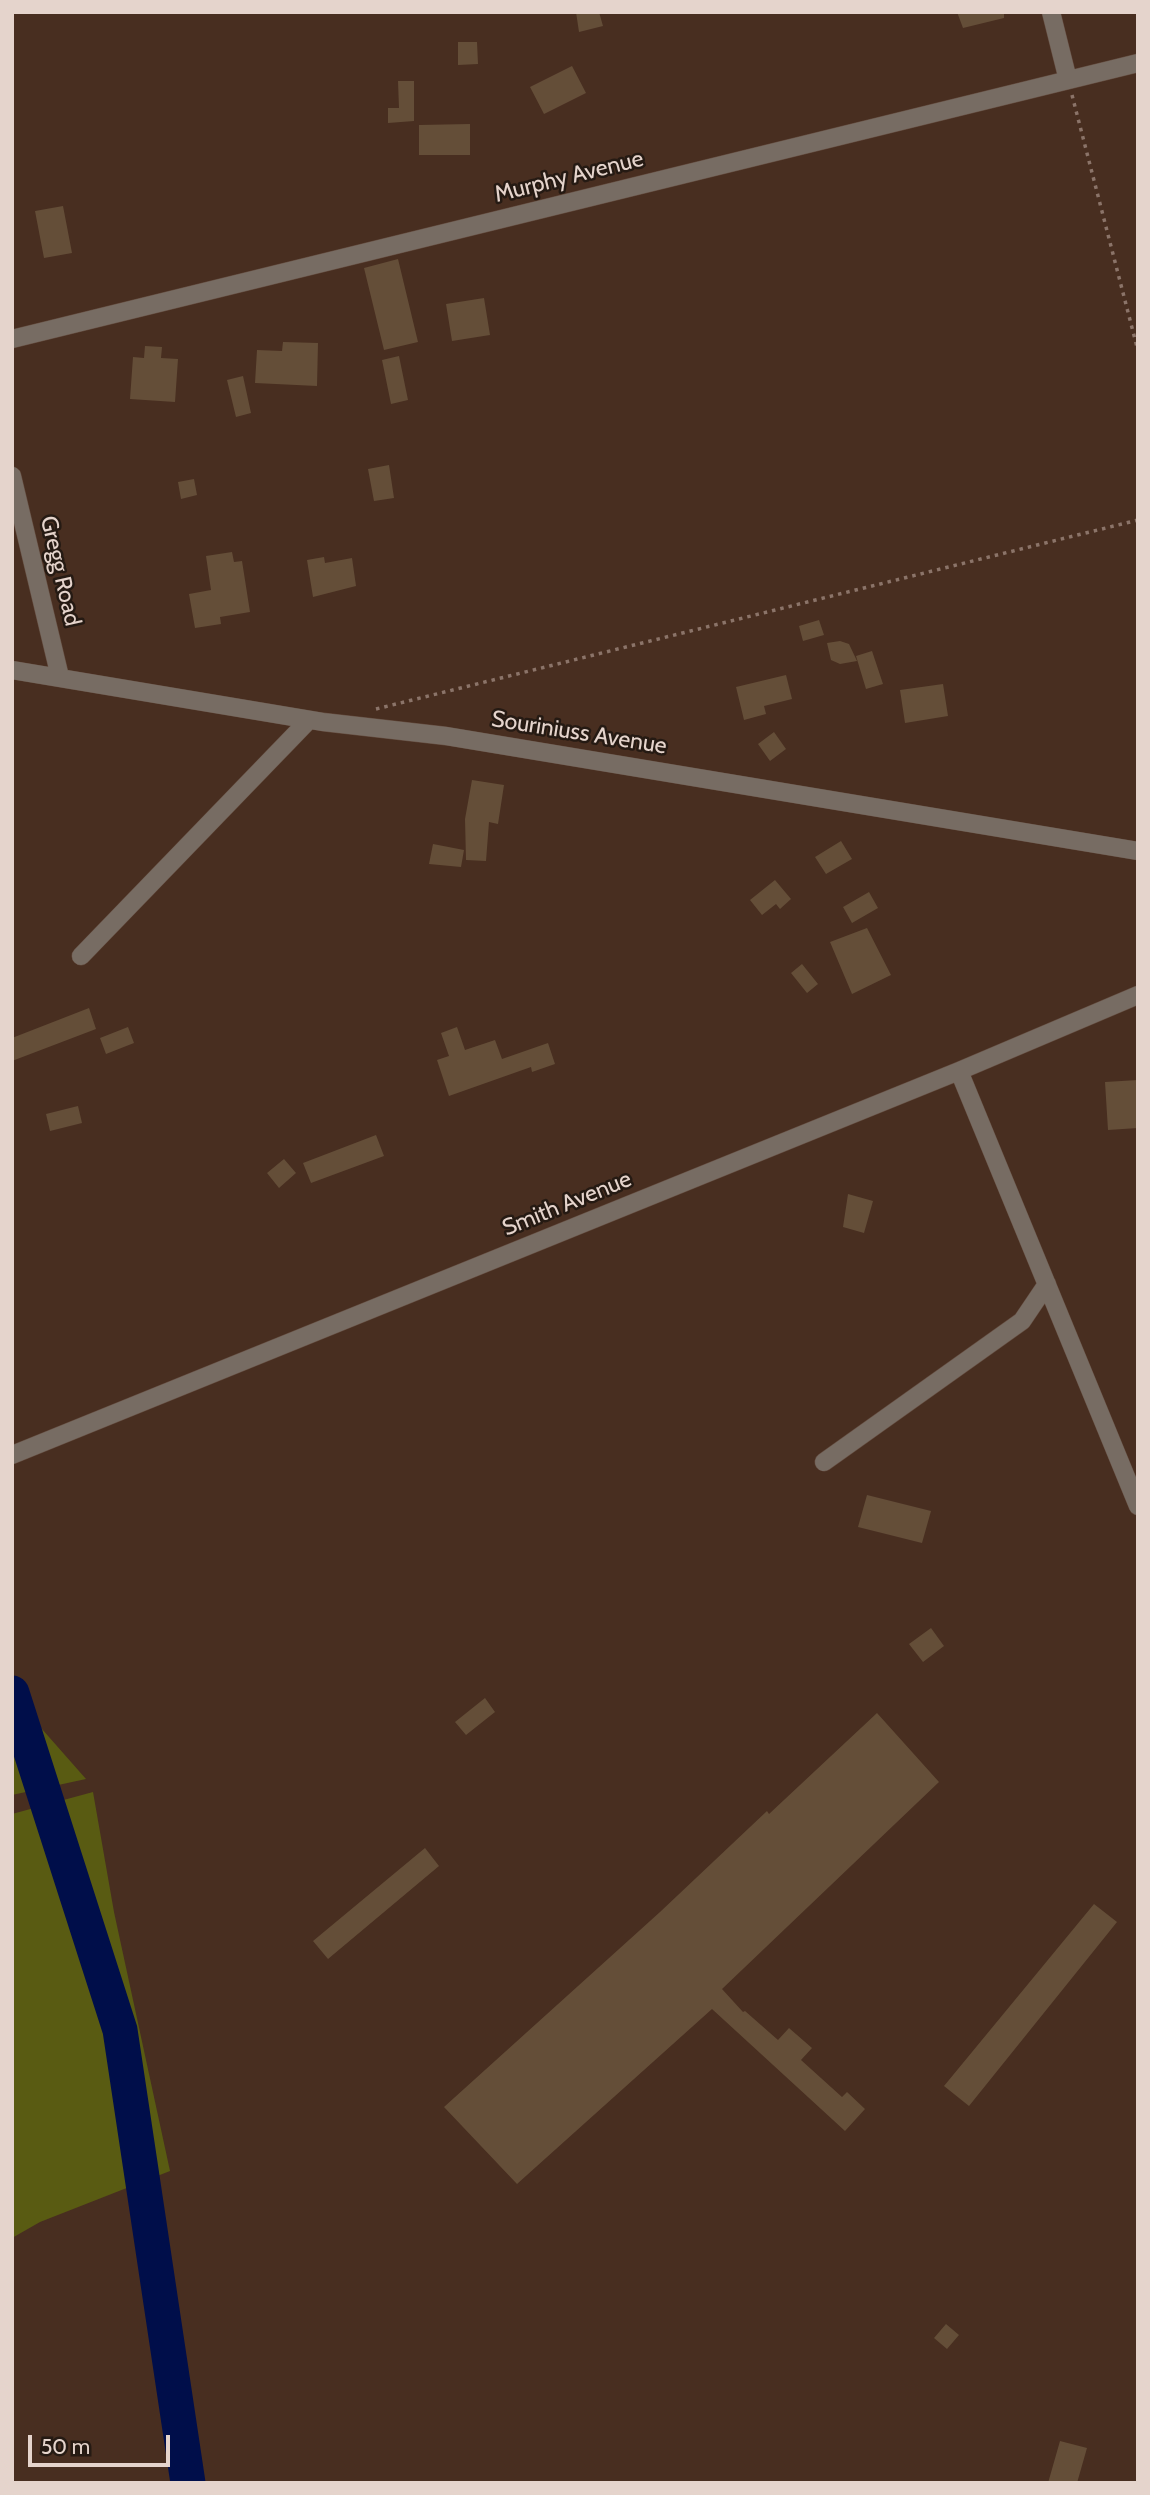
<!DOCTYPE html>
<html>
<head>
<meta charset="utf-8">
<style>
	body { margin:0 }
	#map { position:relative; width:1150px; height:2495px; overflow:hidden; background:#482e20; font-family:Cabin,sans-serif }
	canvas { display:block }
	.frame { position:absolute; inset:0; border:14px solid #e5d4cc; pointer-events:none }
	.scale { position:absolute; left:28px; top:2435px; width:142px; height:32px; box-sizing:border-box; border:4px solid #e5d4cc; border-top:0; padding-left:9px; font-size:21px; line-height:24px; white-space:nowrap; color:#e5d4cc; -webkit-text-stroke:5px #251a13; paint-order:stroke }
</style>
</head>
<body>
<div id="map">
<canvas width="1150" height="2495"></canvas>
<div class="frame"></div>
<div class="scale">50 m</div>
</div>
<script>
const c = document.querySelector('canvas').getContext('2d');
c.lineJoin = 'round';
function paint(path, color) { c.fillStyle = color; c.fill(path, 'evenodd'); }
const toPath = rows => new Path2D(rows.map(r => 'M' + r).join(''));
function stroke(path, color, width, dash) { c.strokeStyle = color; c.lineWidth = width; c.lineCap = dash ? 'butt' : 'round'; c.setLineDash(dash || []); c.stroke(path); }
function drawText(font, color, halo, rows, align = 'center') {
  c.font = font + ' Cabin,sans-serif'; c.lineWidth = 5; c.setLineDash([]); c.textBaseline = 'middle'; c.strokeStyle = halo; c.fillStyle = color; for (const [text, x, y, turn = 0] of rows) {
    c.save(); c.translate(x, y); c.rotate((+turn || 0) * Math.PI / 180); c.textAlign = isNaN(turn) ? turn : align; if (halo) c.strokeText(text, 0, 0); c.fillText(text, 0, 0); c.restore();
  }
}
paint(toPath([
	[12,1695,86,1779,12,1795],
	[93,1792,114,1912,170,2171,40,2222,12,2238,12,1814]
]), '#595b12');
stroke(toPath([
	[12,1693,120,2030,188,2483]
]), '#000e4a', 35);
paint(toPath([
	[576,12,599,12,603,26,579,32],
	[957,12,1004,12,1004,18,963,28],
	[458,42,477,42,478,64,458,65],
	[572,66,586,93,544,114,530,87],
	[398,81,414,81,414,121,388,123,388,108,399,108],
	[470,124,470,155,419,155,419,125],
	[63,206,72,253,44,258,35,211],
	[398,259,418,342,384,350,364,268],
	[484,298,490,335,452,341,446,304],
	[283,342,318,343,317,386,255,383,257,350,282,351],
	[145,346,162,347,161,358,178,359,175,402,130,399,133,357,144,358],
	[399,356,408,400,391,404,382,360],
	[243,376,251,413,236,417,227,380],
	[389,465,394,498,374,501,368,469],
	[194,479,197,495,181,499,178,482],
	[232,552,234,562,242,561,250,612,220,617,221,624,195,628,189,594,211,590,206,556],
	[324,557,325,563,352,558,356,586,313,597,307,560],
	[819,620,824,635,803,641,799,626],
	[840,641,849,644,857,661,840,664,831,660,827,643],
	[872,651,883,684,866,689,856,656],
	[786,675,792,699,764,706,766,714,744,720,736,687],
	[943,684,948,716,905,723,900,690],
	[774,732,786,749,770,761,758,744],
	[472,780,504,785,498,824,489,822,486,861,466,860,465,819],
	[841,841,852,859,826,874,815,857],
	[433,844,464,850,461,867,429,864],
	[775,880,791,899,780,909,776,904,762,915,750,900],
	[869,892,878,908,852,923,843,907],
	[867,928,891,975,852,994,830,942],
	[802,964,818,984,807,993,791,973],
	[89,1008,96,1029,12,1061,12,1038],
	[128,1027,134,1043,106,1054,100,1038],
	[457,1027,465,1050,495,1040,502,1059,548,1043,555,1064,532,1072,531,1067,449,1096,437,1060,449,1056,441,1033],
	[1138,1080,1138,1128,1108,1130,1105,1082],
	[78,1106,82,1123,50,1131,46,1114],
	[376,1135,384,1156,311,1183,303,1163],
	[284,1159,296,1173,279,1188,267,1173],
	[848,1194,873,1201,864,1233,843,1227],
	[867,1495,931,1511,922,1543,858,1527],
	[931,1628,944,1646,923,1662,909,1644],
	[485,1698,495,1712,466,1735,455,1722],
	[877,1713,939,1782,722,1989,743,2012,745,2011,778,2040,789,2028,812,2048,801,2060,842,2097,847,2092,865,2109,845,2131,712,2009,517,2184,444,2107,660,1912,767,1811,769,1814],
	[425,1848,439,1866,328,1959,313,1941],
	[1094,1904,1117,1922,969,2106,944,2086],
	[946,2324,959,2335,947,2349,934,2338],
	[1060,2441,1087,2448,1077,2483,1048,2483]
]), '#644e38');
const minor = toPath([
	[1051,12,1068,80],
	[12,339,1138,63],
	[12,476,60,677],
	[12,670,323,722,446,736,1138,851],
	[81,956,309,720],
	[959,1071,1138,1506],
	[12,1455,959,1071,1138,995],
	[824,1462,1022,1321,1047,1284]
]);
stroke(minor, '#644c3f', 19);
stroke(toPath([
	[1072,95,1138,351],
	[376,709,1138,520]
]), '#8b7469', 3.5, [3.5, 5]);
stroke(minor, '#776c63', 18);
drawText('23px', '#e5d4cc', '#251a13', [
	["Murphy Avenue",569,177,-14],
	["Gregg Road",60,571,77],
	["Souriniuss Avenue",579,733,9],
	["Smith Avenue",567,1204,-22]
]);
</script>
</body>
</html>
